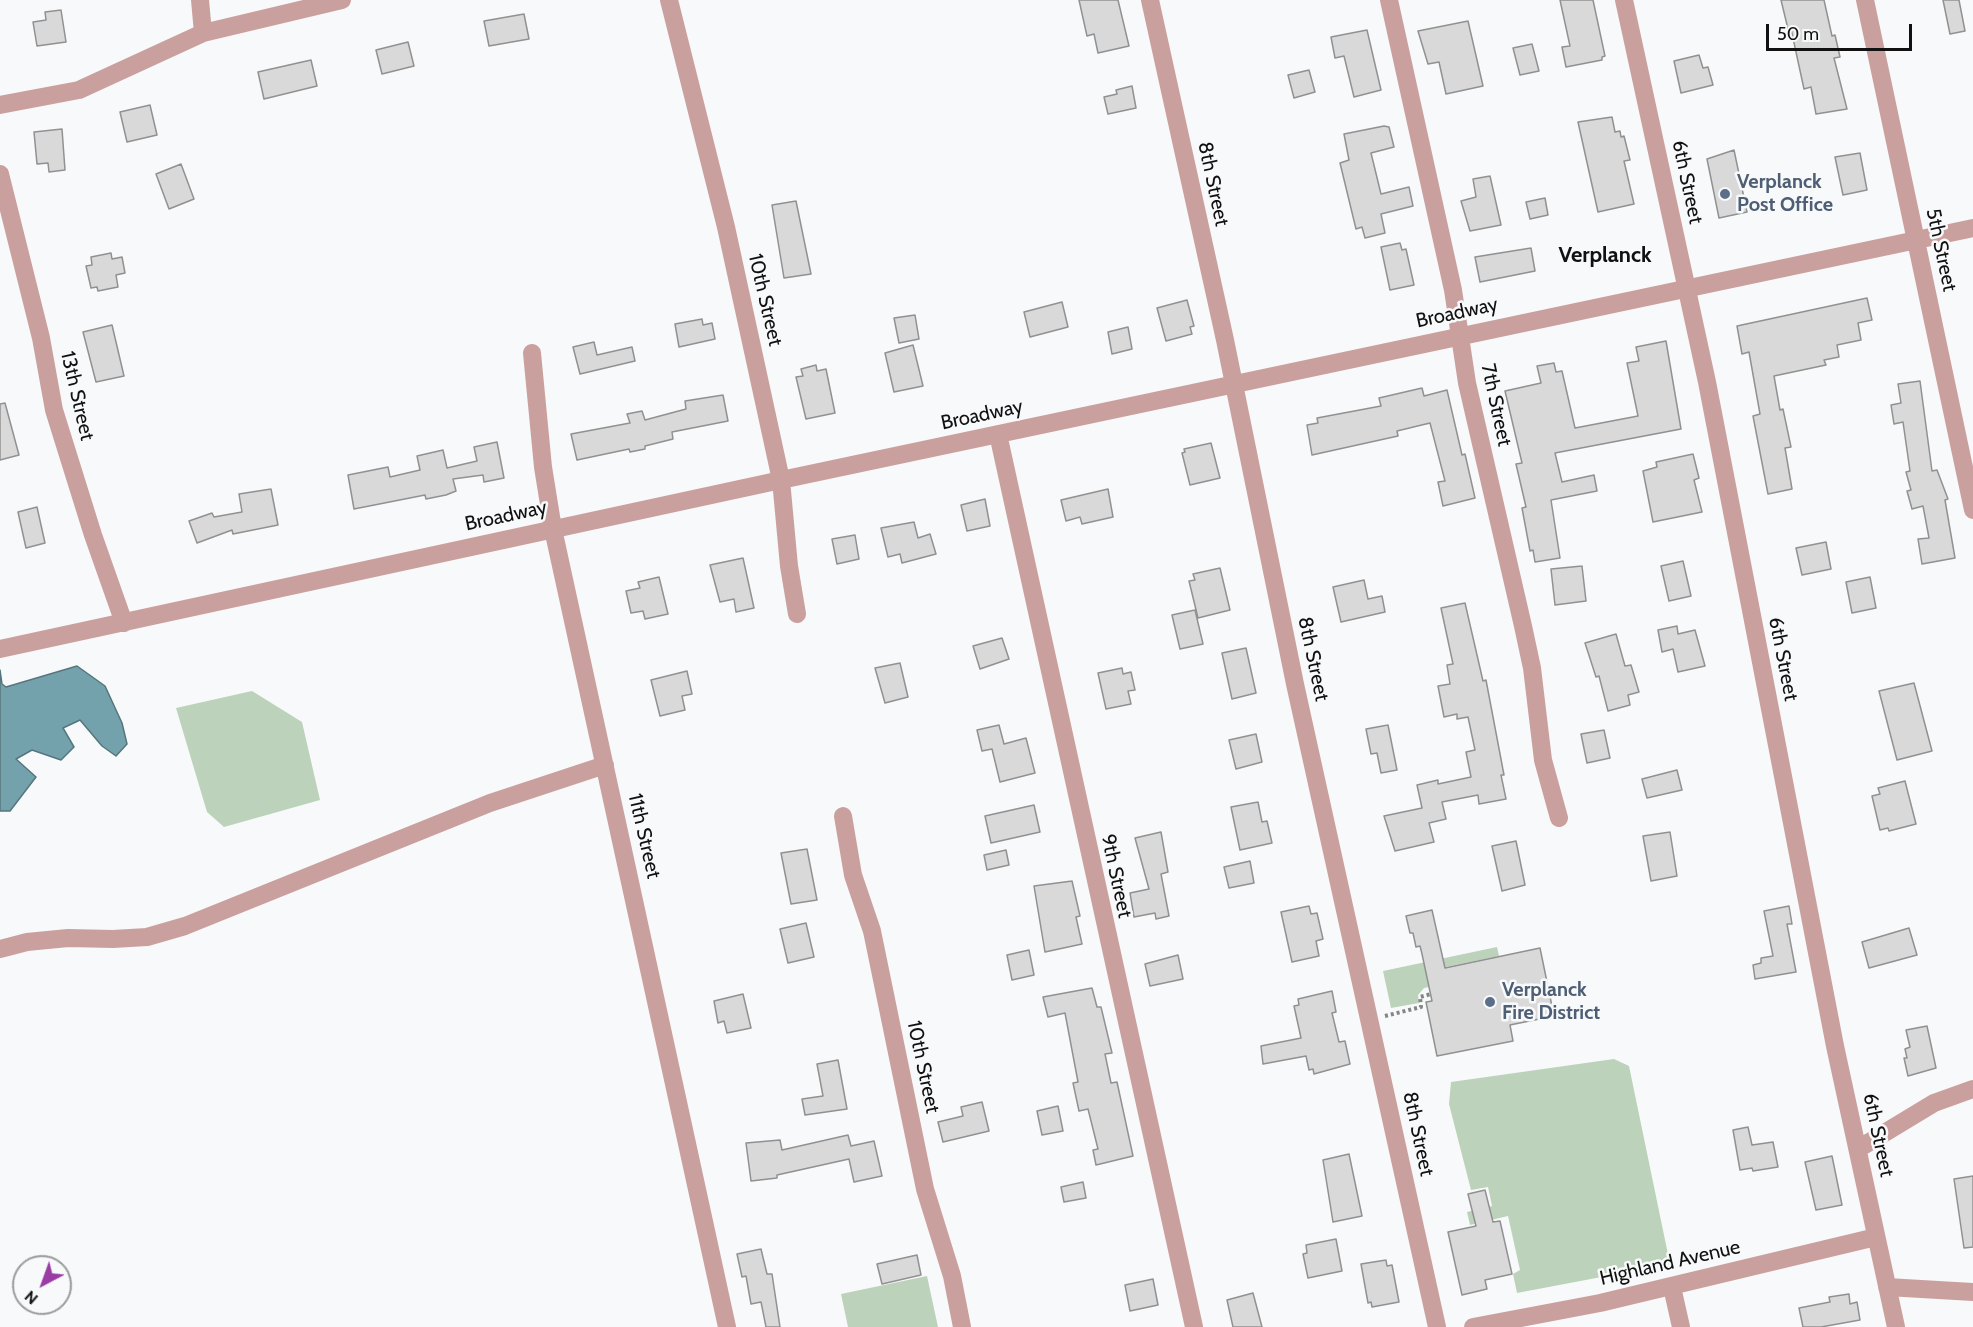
<!DOCTYPE html>
<html>
<head>
<meta charset="utf-8">
<style>
	body { margin:0 }
	#map { position:relative; width:1973px; height:1327px; overflow:hidden; background:#f8f9fa; font-family:Cabin,sans-serif }
	canvas { display:block }
	.north { position:absolute; left:12px; top:1255px; width:60px; height:60px; box-sizing:border-box; background:#f8f9fa; border:2px solid #9c9c9d; border-radius:50%; rotate:221deg; font-size:16px; font-weight:700; line-height:24px; text-align:center; color:#111 }
	.north::after { content:''; display:block; margin:auto; width:21px; height:27px; background:#9b3ca5; clip-path:polygon(50% 0,100% 100%,50% 72%,0 100%) }
	.scale { position:absolute; left:1766px; top:24px; width:146px; height:27px; box-sizing:border-box; border:3px solid #111; border-top:0; padding-left:8px; font-size:18px; line-height:21px; white-space:nowrap; color:#111; -webkit-text-stroke:4px #f8f9fa; paint-order:stroke }
</style>
</head>
<body>
<div id="map">
<canvas width="1973" height="1327"></canvas>
<div class="north">N</div>
<div class="scale">50 m</div>
</div>
<script>
const c = document.querySelector('canvas').getContext('2d');
c.lineJoin = 'round';
function paint(path, color) { c.fillStyle = color; c.fill(path, 'evenodd'); }
const toPath = rows => new Path2D(rows.map(r => 'M' + r).join(''));
function stroke(path, color, width, dash) { c.strokeStyle = color; c.lineWidth = width; c.lineCap = dash ? 'butt' : 'round'; c.setLineDash(dash || []); c.stroke(path); }
function drawText(font, color, halo, rows, align = 'center') {
  c.font = font + ' Cabin,sans-serif'; c.lineWidth = 5; c.setLineDash([]); c.textBaseline = 'middle'; c.strokeStyle = halo; c.fillStyle = color; for (const [text, x, y, turn = 0] of rows) {
    c.save(); c.translate(x, y); c.rotate((+turn || 0) * Math.PI / 180); c.textAlign = isNaN(turn) ? turn : align; if (halo) c.strokeText(text, 0, 0); c.fillText(text, 0, 0); c.restore();
  }
}
paint(toPath([
	[252,691,302,722,320,800,224,827,207,812,176,708],
	[1497,947,1499,956,1426,971,1429,987,1424,988,1418,995,1419,1003,1391,1008,1383,971],
	[1614,1059,1629,1066,1670,1264,1517,1293,1513,1274,1520,1270,1508,1216,1470,1225,1467,1212,1492,1206,1488,1187,1471,1190,1449,1104,1451,1082],
	[927,1276,938,1327,848,1327,841,1294]
]), '#bcd2bb');
const water = toPath([
	[77,666,105,686,122,723,127,744,116,756,102,746,80,720,63,728,74,747,61,760,32,750,16,759,36,777,10,811,0,811,0,670,2,684,6,687,77,666]
]);
paint(water, '#74a2ac');
stroke(water, '#56767e', 1.5);
const building = toPath([
	[1079,0,1118,0,1129,46,1098,53,1094,34,1087,36,1079,0],
	[1560,0,1593,0,1605,56,1602,57,1602,60,1566,67,1562,47,1570,46,1560,0],
	[1781,0,1824,0,1832,36,1835,35,1840,57,1834,58,1847,109,1816,114,1811,87,1804,89,1791,29,1788,29,1781,0],
	[1943,0,1959,0,1965,31,1950,34,1943,0],
	[61,10,66,42,37,46,33,22,46,20,45,12,61,10],
	[524,14,529,39,489,46,484,21,524,14],
	[1468,21,1483,86,1446,94,1439,62,1428,64,1418,31,1468,21],
	[1367,30,1381,90,1354,97,1344,56,1335,58,1331,37,1367,30],
	[408,42,414,66,382,74,376,50,408,42],
	[1532,44,1539,71,1520,75,1513,48,1532,44],
	[1699,55,1703,68,1708,67,1713,85,1681,93,1674,61,1699,55],
	[311,60,317,86,264,99,258,72,311,60],
	[1309,70,1315,92,1294,98,1288,75,1309,70],
	[1132,86,1136,108,1108,114,1104,97,1117,94,1116,90,1132,86],
	[150,105,157,135,127,142,120,112,150,105],
	[1612,117,1615,132,1620,131,1621,137,1624,136,1630,160,1624,161,1634,204,1598,212,1578,122,1612,117],
	[1384,126,1389,127,1394,147,1371,153,1381,194,1409,187,1413,206,1381,214,1385,233,1365,238,1362,227,1356,229,1340,163,1349,160,1344,134,1384,126],
	[62,129,65,170,49,172,48,163,37,164,34,132,62,129],
	[1734,150,1747,212,1719,218,1707,159,1734,150],
	[1860,153,1867,190,1843,195,1835,157,1860,153],
	[181,164,194,199,169,209,156,174,181,164],
	[1490,176,1501,225,1470,231,1461,201,1476,197,1473,179,1490,176],
	[1545,198,1548,215,1530,219,1526,202,1545,198],
	[796,201,811,274,784,278,772,205,796,201],
	[1400,243,1402,250,1406,249,1414,285,1390,290,1381,247,1400,243],
	[1531,248,1535,271,1480,282,1475,257,1531,248],
	[111,253,112,259,122,257,125,273,116,275,118,287,98,291,97,287,91,288,86,266,92,265,91,257,111,253],
	[1867,298,1872,320,1858,323,1861,340,1837,345,1839,357,1824,360,1826,365,1774,376,1780,410,1783,409,1791,447,1785,448,1792,489,1768,494,1753,416,1760,414,1749,352,1742,354,1737,326,1867,298],
	[1187,300,1194,326,1190,327,1192,334,1166,341,1157,308,1187,300],
	[1062,302,1068,327,1030,337,1024,312,1062,302],
	[915,315,919,339,899,343,894,318,915,315],
	[702,319,703,325,712,323,715,339,679,347,675,324,702,319],
	[112,325,124,376,96,382,83,332,112,325],
	[1128,327,1132,349,1112,354,1108,332,1128,327],
	[1666,341,1681,429,1555,453,1562,482,1594,475,1597,491,1551,500,1560,558,1535,562,1533,550,1530,551,1522,508,1526,507,1516,464,1522,463,1505,391,1541,383,1537,366,1554,363,1556,372,1562,371,1575,428,1638,416,1627,363,1639,361,1636,347,1666,341],
	[594,342,597,355,632,347,635,361,580,374,573,347,594,342],
	[913,345,923,386,894,392,885,353,913,345],
	[816,365,817,371,826,369,835,413,806,419,796,377,803,376,801,369,816,365],
	[1920,381,1932,471,1937,470,1948,499,1945,500,1955,558,1922,564,1918,539,1929,538,1923,506,1912,509,1907,491,1911,490,1906,472,1910,471,1903,422,1894,424,1891,405,1901,403,1898,384,1920,381],
	[1422,388,1424,396,1447,390,1462,455,1465,454,1475,498,1443,506,1438,482,1445,481,1430,423,1397,431,1398,436,1312,455,1307,425,1318,423,1317,418,1381,406,1379,398,1422,388],
	[723,395,728,421,672,432,673,439,645,446,645,449,630,452,629,449,577,460,571,434,630,423,627,414,642,411,645,420,686,409,685,401,723,395],
	[5,403,19,455,0,460,0,404,5,403],
	[497,442,504,478,484,482,483,475,453,479,456,491,446,495,426,499,425,495,354,509,348,475,388,467,390,477,420,470,417,456,443,450,447,468,477,461,474,447,497,442],
	[1211,443,1220,478,1190,485,1182,453,1185,452,1184,449,1211,443],
	[1693,454,1699,478,1694,480,1702,512,1653,522,1643,471,1657,467,1656,462,1693,454],
	[271,489,278,525,233,534,232,530,197,543,189,521,212,513,214,517,242,512,239,494,271,489],
	[1108,489,1113,517,1082,524,1080,517,1066,521,1061,500,1108,489],
	[985,499,990,526,967,531,961,505,985,499],
	[37,507,45,543,26,548,18,512,37,507],
	[914,522,918,538,930,534,936,554,902,563,900,554,888,557,881,528,914,522],
	[855,535,859,559,837,564,832,539,855,535],
	[1826,542,1831,569,1802,575,1796,548,1826,542],
	[743,558,754,608,736,612,734,599,720,602,710,565,743,558],
	[1683,561,1691,596,1669,601,1661,566,1683,561],
	[1582,566,1586,601,1555,605,1551,569,1582,566],
	[1220,568,1230,610,1198,618,1189,581,1195,580,1193,574,1220,568],
	[659,577,668,614,645,619,643,611,631,613,626,591,640,588,638,582,659,577],
	[1870,577,1876,608,1852,613,1846,582,1870,577],
	[1364,580,1368,599,1382,596,1385,612,1341,622,1333,587,1364,580],
	[1465,603,1483,681,1486,680,1504,775,1501,775,1506,799,1479,804,1478,795,1442,802,1446,819,1429,823,1434,842,1395,851,1384,816,1422,808,1417,785,1438,780,1438,784,1471,777,1466,752,1475,750,1468,717,1457,719,1457,714,1444,717,1438,686,1450,684,1447,665,1453,664,1441,608,1465,603],
	[1195,610,1203,644,1180,649,1172,615,1195,610],
	[1677,626,1678,634,1695,630,1705,666,1678,672,1673,649,1662,652,1658,630,1677,626],
	[1616,634,1625,666,1631,665,1639,692,1628,695,1630,705,1608,711,1599,676,1596,677,1585,643,1616,634],
	[1002,638,1009,659,980,669,973,646,1002,638],
	[1246,648,1256,693,1232,699,1222,653,1246,648],
	[900,663,908,697,885,703,875,668,900,663],
	[1122,668,1123,674,1131,672,1135,690,1128,691,1131,704,1106,709,1098,673,1122,668],
	[687,671,692,694,682,696,685,710,660,716,651,680,687,671],
	[1914,683,1932,751,1897,760,1879,691,1914,683],
	[999,725,1004,744,1026,738,1035,773,1000,782,992,749,982,751,977,730,999,725],
	[1388,725,1397,770,1381,773,1377,753,1371,754,1366,729,1388,725],
	[1604,730,1610,758,1587,763,1581,734,1604,730],
	[1256,734,1262,762,1236,769,1229,740,1256,734],
	[1677,770,1682,790,1647,798,1642,779,1677,770],
	[1905,781,1916,824,1889,831,1888,828,1880,830,1872,796,1880,794,1878,788,1905,781],
	[1258,802,1262,822,1267,821,1272,843,1240,850,1231,807,1258,802],
	[1034,805,1040,832,991,843,985,816,1034,805],
	[1161,832,1168,872,1161,874,1169,916,1156,919,1155,913,1134,917,1130,893,1149,889,1135,838,1161,832],
	[1670,832,1677,876,1651,881,1643,836,1670,832],
	[1516,841,1525,885,1502,891,1492,846,1516,841],
	[807,849,817,900,791,904,781,853,807,849],
	[1006,850,1009,865,987,870,984,855,1006,850],
	[1250,861,1254,883,1229,888,1224,867,1250,861],
	[1072,881,1080,916,1076,917,1082,944,1045,952,1034,886,1072,881],
	[1309,906,1311,914,1317,913,1323,939,1316,941,1319,956,1292,962,1281,912,1309,906],
	[1789,906,1792,924,1787,924,1796,972,1755,979,1753,965,1761,963,1761,958,1773,956,1764,911,1789,906],
	[1432,910,1445,968,1540,948,1554,1016,1510,1025,1513,1041,1437,1056,1426,1002,1432,1001,1422,954,1420,946,1416,947,1413,933,1410,933,1406,916,1432,910],
	[806,923,814,957,788,963,780,929,806,923],
	[1909,928,1917,955,1869,968,1862,942,1909,928],
	[1029,950,1034,975,1012,980,1007,955,1029,950],
	[1178,955,1183,979,1150,986,1145,964,1178,955],
	[1092,988,1097,1007,1101,1007,1112,1053,1105,1054,1111,1083,1117,1082,1133,1156,1096,1165,1093,1150,1098,1149,1088,1109,1079,1111,1073,1083,1078,1082,1065,1013,1048,1017,1043,997,1092,988],
	[1332,991,1336,1012,1332,1013,1339,1042,1345,1041,1350,1064,1314,1074,1313,1069,1309,1070,1306,1056,1263,1064,1261,1046,1301,1038,1294,1006,1299,1005,1298,999,1332,991],
	[743,994,751,1028,727,1033,724,1021,718,1023,714,1001,743,994],
	[1927,1026,1936,1068,1908,1076,1904,1058,1907,1058,1905,1049,1910,1047,1906,1030,1927,1026],
	[838,1060,847,1109,805,1115,802,1099,823,1096,817,1064,838,1060],
	[982,1102,989,1131,943,1142,938,1122,963,1116,961,1107,982,1102],
	[1058,1106,1063,1131,1042,1135,1037,1111,1058,1106],
	[1748,1127,1752,1145,1773,1142,1778,1167,1753,1171,1752,1168,1740,1170,1733,1130,1748,1127],
	[848,1135,851,1146,874,1141,882,1176,854,1182,849,1159,777,1175,777,1178,751,1181,746,1143,780,1140,782,1150,848,1135],
	[1349,1154,1362,1216,1333,1222,1323,1160,1349,1154],
	[1832,1156,1842,1205,1816,1210,1805,1162,1832,1156],
	[1973,1176,1973,1247,1964,1248,1954,1179,1973,1176],
	[1083,1182,1086,1198,1064,1202,1061,1187,1083,1182],
	[1485,1190,1493,1222,1500,1221,1512,1274,1485,1280,1487,1289,1462,1295,1448,1232,1476,1226,1468,1194,1485,1190],
	[1336,1239,1342,1271,1308,1278,1303,1254,1307,1253,1306,1245,1336,1239],
	[761,1249,767,1274,772,1274,780,1327,766,1327,761,1302,751,1304,746,1276,742,1277,737,1254,761,1249],
	[917,1255,921,1275,882,1284,877,1264,917,1255],
	[1386,1260,1387,1266,1392,1265,1399,1302,1372,1307,1371,1302,1368,1303,1361,1264,1386,1260],
	[1153,1279,1158,1305,1130,1311,1125,1285,1153,1279],
	[1253,1293,1262,1327,1233,1327,1227,1300,1253,1293],
	[1849,1294,1850,1304,1857,1302,1860,1320,1821,1327,1803,1327,1799,1308,1830,1302,1829,1297,1849,1294]
]);
paint(building, '#d9d9da');
stroke(building, '#919192', 1.5);
stroke(toPath([
	[1385,1016,1421,1007,1420,997,1431,994]
]), '#848585', 4, [3, 3]);
stroke(toPath([
	[200,0,203,33],
	[669,0,726,227,781,480,789,566,797,614],
	[1150,0,1225,340,1295,684,1437,1327],
	[1389,0,1453,290,1467,383,1523,626,1532,668,1543,760,1559,818],
	[1624,0,1707,382,1835,1046,1896,1327],
	[1865,0,1973,510],
	[0,105,79,90,203,33,342,0],
	[0,174,41,338,54,410,93,535,124,623],
	[532,353,543,467,553,529,727,1327],
	[998,434,1194,1327],
	[0,649,781,480,1973,228],
	[843,816,853,875,872,931,925,1189,952,1276,962,1327],
	[0,949,27,942,68,938,113,939,147,937,185,926,490,803,605,765],
	[1858,1149,1934,1103,1973,1089],
	[1672,1287,1681,1327],
	[1887,1287,1973,1292],
	[1473,1327,1600,1303,1876,1237]
]), '#caa09f', 18);
for (const [x, y, r, color] of [
	[1725,194,6,"#5c6f8a"],
	[1490,1002,6,"#5c6f8a"]
]) { const dot = new Path2D(); dot.arc(x, y, r, 0, 2 * Math.PI); c.fillStyle = color; c.fill(dot); stroke(dot, '#f8f9fa', 2); }
drawText('20px', '#111', '#f8f9fa', [
	["6th Street",1687,182,78],
	["8th Street",1213,184,78],
	["5th Street",1941,250,78],
	["10th Street",765,300,77],
	["Broadway",1457,313,-12],
	["13th Street",77,396,77],
	["7th Street",1496,405,78],
	["Broadway",982,415,-12],
	["Broadway",506,516,-12],
	["8th Street",1313,659,78],
	["6th Street",1783,659,79],
	["11th Street",644,836,77],
	["9th Street",1116,876,78],
	["10th Street",923,1067,78],
	["8th Street",1418,1134,78],
	["6th Street",1878,1135,78],
	["Highland Avenue",1670,1263,-13]
]);
drawText('bold 20px', '#4e5e75', '#f8f9fa', [
	["Verplanck",1737,182],
	["Post Office",1737,205],
	["Verplanck",1502,990],
	["Fire District",1502,1013]
], 'left');
drawText('bold 22px', '#111', '#f8f9fa', [
	["Verplanck",1605,256]
]);
</script>
</body>
</html>
